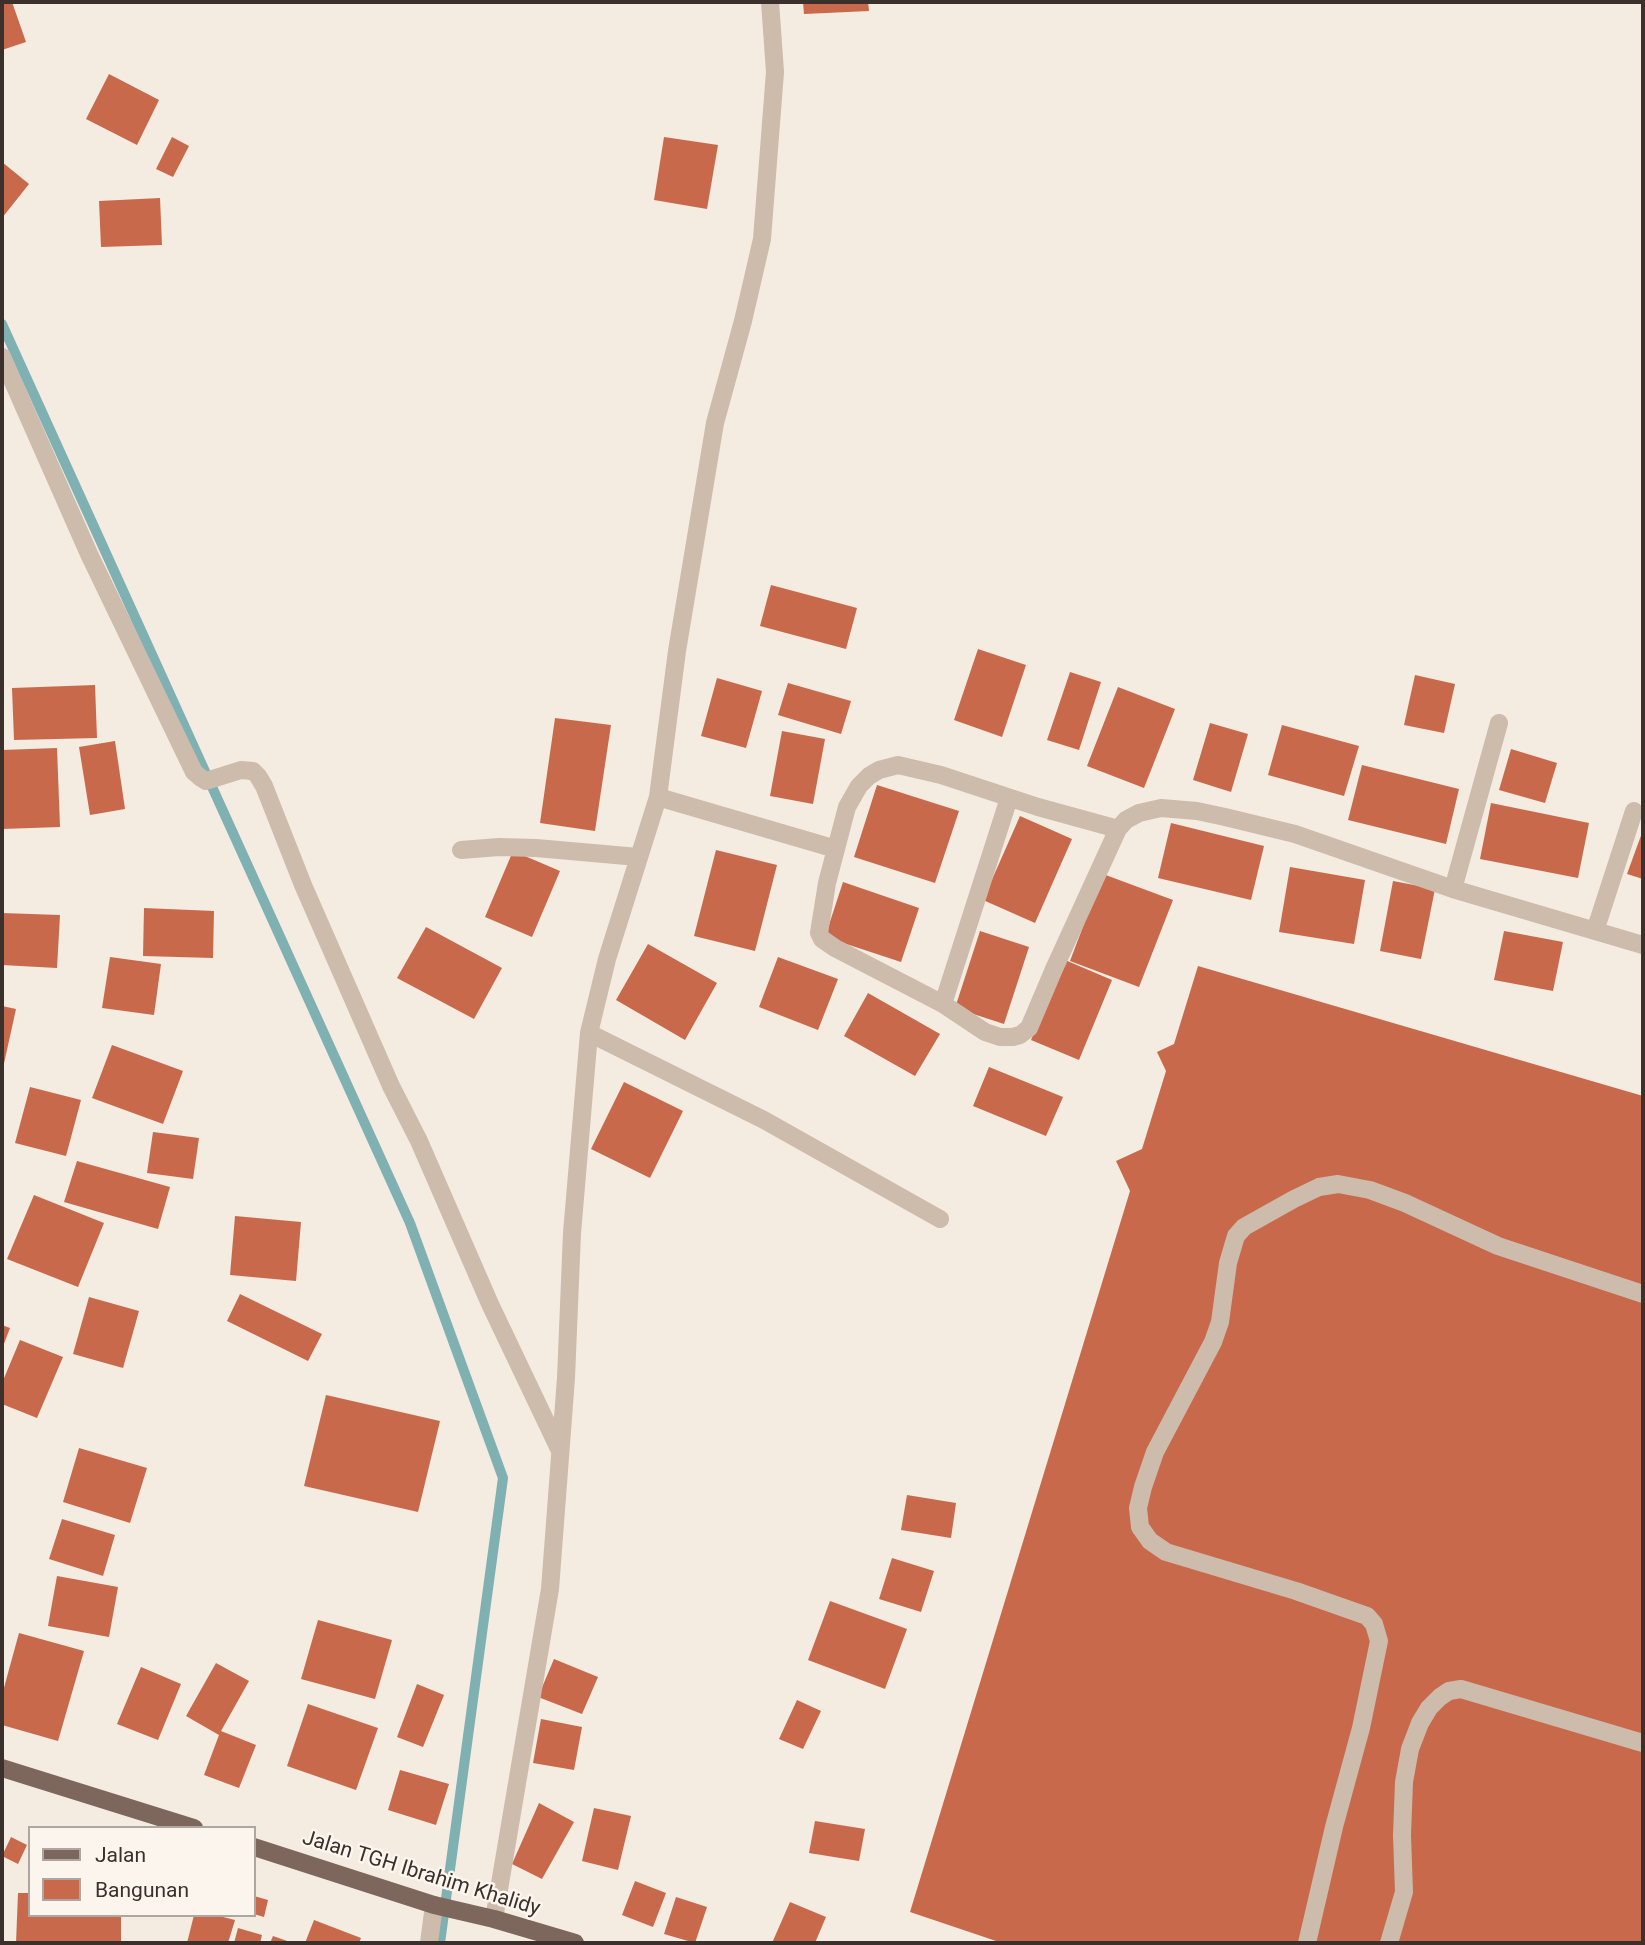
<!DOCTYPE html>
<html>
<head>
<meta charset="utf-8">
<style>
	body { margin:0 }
	#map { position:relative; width:1645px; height:1945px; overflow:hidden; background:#f4ebe1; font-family:Roboto,sans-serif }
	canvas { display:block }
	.frame { position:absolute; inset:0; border:4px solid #3b302b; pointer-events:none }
	.legend { position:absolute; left:28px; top:1826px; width:228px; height:91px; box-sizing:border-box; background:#fbf5ee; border:2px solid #aea6a0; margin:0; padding:9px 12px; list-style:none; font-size:21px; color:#3b302b }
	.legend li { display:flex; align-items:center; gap:14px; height:35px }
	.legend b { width:35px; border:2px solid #aea6a0 }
</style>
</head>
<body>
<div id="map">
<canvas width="1645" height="1945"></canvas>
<div class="frame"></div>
<ul class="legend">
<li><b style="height:9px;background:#7d675c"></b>Jalan</li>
<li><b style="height:19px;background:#c8694b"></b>Bangunan</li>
</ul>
</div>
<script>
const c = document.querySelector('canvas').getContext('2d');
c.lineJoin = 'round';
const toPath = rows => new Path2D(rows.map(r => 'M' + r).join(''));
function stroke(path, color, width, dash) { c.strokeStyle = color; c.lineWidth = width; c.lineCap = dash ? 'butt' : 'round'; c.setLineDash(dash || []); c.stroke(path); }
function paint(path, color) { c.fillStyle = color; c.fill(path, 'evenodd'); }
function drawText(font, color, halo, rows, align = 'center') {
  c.font = font + ' Roboto,sans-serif'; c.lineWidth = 5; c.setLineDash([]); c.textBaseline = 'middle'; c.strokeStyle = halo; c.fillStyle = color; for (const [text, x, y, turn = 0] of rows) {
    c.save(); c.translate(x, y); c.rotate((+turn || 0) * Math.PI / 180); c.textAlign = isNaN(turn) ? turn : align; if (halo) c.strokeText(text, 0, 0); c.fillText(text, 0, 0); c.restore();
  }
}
stroke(toPath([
	[2,324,410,1223,503,1478,440,1943]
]), '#7fb0b2', 10);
paint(toPath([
	[2,2,12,2,26,42,2,50],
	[803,2,868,2,869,11,804,14],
	[109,74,159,100,137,145,86,119],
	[172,137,189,146,173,177,156,169],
	[664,137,718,145,707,209,654,200],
	[2,162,29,184,2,218],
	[160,198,162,245,101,247,99,201],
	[771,585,857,608,846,649,760,626],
	[978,649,1026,665,1002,737,954,720],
	[1070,672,1101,682,1079,750,1047,740],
	[1415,675,1455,684,1444,733,1404,725],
	[717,678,762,691,746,748,701,736],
	[788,683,851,701,841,734,778,715],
	[95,685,97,738,14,740,12,688],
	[1118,687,1175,709,1144,788,1087,766],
	[555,718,611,725,595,831,540,823],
	[1210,723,1248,734,1231,792,1193,780],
	[1282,725,1359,746,1344,796,1268,775],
	[782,731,825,739,813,804,770,796],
	[115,741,125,809,90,815,79,747],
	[57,748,60,827,2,829,2,750],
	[1511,749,1557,763,1545,803,1499,790],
	[1362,765,1459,789,1446,844,1348,820],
	[877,785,959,811,935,883,854,857],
	[1491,803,1589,823,1578,878,1480,859],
	[1020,816,1072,839,1035,923,983,900],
	[1171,823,1264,846,1251,900,1158,878],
	[1643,830,1643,879,1627,874],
	[716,850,777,865,755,951,694,936],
	[513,851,560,871,532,937,485,917],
	[1290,867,1365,880,1354,944,1279,932],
	[1103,874,1173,900,1139,987,1070,961],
	[1393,881,1435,889,1421,959,1380,951],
	[843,882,919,908,901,962,825,937],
	[144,908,214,911,213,958,143,956],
	[2,913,60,915,57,968,2,965],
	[426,927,502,968,474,1019,397,978],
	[980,931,1029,947,1004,1024,955,1008],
	[1504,931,1563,942,1553,991,1494,980],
	[648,944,717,983,685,1040,616,1000],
	[110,957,161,964,154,1015,102,1008],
	[778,957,838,979,818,1030,759,1007],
	[1065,960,1112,980,1079,1060,1031,1040],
	[1198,966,1643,1096,1643,1943,1002,1943,910,1912,1130,1191,1116,1161,1142,1149,1166,1071,1157,1052,1174,1044],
	[868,993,940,1034,915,1076,844,1036],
	[2,1006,16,1009,3,1068,2,1068],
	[112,1045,183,1071,163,1124,92,1098],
	[989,1067,1063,1097,1046,1136,973,1106],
	[624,1082,683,1111,650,1178,591,1149],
	[30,1087,81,1100,66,1156,15,1143],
	[153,1132,199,1138,193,1179,147,1173],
	[77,1161,170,1187,158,1229,64,1202],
	[34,1195,104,1223,78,1287,7,1259],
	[235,1216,301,1222,296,1281,230,1275],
	[240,1294,322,1334,308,1361,227,1321],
	[89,1297,139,1311,123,1368,73,1354],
	[2,1325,10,1328,2,1349],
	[20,1340,63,1357,37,1418,2,1404,2,1383],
	[326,1395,440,1421,418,1512,304,1486],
	[79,1448,147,1468,130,1523,63,1502],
	[907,1495,956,1503,951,1538,901,1530],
	[62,1519,115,1535,103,1576,49,1559],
	[892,1558,934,1571,921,1612,879,1599],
	[57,1576,118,1587,109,1637,48,1626],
	[830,1601,907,1629,885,1689,808,1660],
	[318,1620,392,1640,375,1699,301,1679],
	[19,1633,84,1651,58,1741,2,1725,2,1695],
	[554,1659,598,1677,582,1714,538,1697],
	[216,1663,249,1681,221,1731,256,1745,239,1788,204,1775,219,1735,186,1716],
	[141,1667,181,1684,158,1740,117,1724],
	[417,1684,444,1695,423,1747,397,1737],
	[797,1700,821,1711,803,1749,779,1739],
	[308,1704,378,1728,356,1790,287,1766],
	[541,1719,582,1727,574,1770,533,1763],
	[400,1770,449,1784,436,1825,388,1810],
	[539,1803,574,1822,542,1879,512,1864],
	[594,1808,631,1816,618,1870,582,1861],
	[815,1821,865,1829,859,1861,809,1853],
	[11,1837,27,1845,18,1864,2,1856],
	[635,1881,666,1893,653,1927,622,1915],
	[18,1893,30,1893,30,1915,121,1915,121,1943,16,1943],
	[254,1896,268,1900,264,1917,254,1914],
	[676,1897,707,1907,695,1943,664,1934],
	[790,1902,826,1917,815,1943,772,1943],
	[194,1915,215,1915,235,1920,228,1943,187,1943],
	[314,1920,361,1938,359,1943,305,1943],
	[238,1928,262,1935,260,1943,234,1943],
	[273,1936,293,1943,270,1943]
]), '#c8694b');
stroke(toPath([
	[2,357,89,554,194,772,201,778,206,781,241,770,253,771,258,776,264,786,303,885,391,1086,419,1141,490,1304,560,1451],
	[658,797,836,849],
	[1118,829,1054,969,1029,1028,1020,1035,1013,1037,1000,1037,985,1032,943,1004,835,948,822,939,819,933,827,883,847,807,859,786,869,776,879,770,898,765,941,775,1038,807,1118,829,1126,820,1139,813,1161,808,1197,811,1225,817,1295,834,1453,889,1643,945],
	[461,850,499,847,536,848,638,857],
	[1453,889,1499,723],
	[1595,931,1634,811],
	[943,1004,1009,798],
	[589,1033,764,1120,940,1219],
	[494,1919,550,1589,566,1378,572,1233,589,1033,607,959,658,797,677,651,715,423,743,321,762,239,775,72,770,2],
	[429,1943,434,1905],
	[1307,1943,1334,1827,1361,1728,1379,1641,1374,1624,1367,1616,1296,1591,1166,1552,1150,1541,1140,1527,1138,1508,1143,1487,1155,1452,1213,1342,1220,1322,1228,1263,1236,1236,1244,1227,1294,1199,1319,1187,1338,1184,1370,1190,1405,1203,1498,1246,1643,1294],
	[1389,1943,1404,1892,1402,1835,1404,1782,1410,1749,1420,1723,1429,1708,1440,1697,1449,1691,1461,1689,1643,1743]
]), '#cdbbac', 18);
stroke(toPath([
	[2,1768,194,1828],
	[254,1847,434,1905,494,1919,575,1943]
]), '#7d675c', 18);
drawText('21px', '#3b302b', '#fbf5ee', [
	["Jalan TGH Ibrahim Khalidy",421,1874,17]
]);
</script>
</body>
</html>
